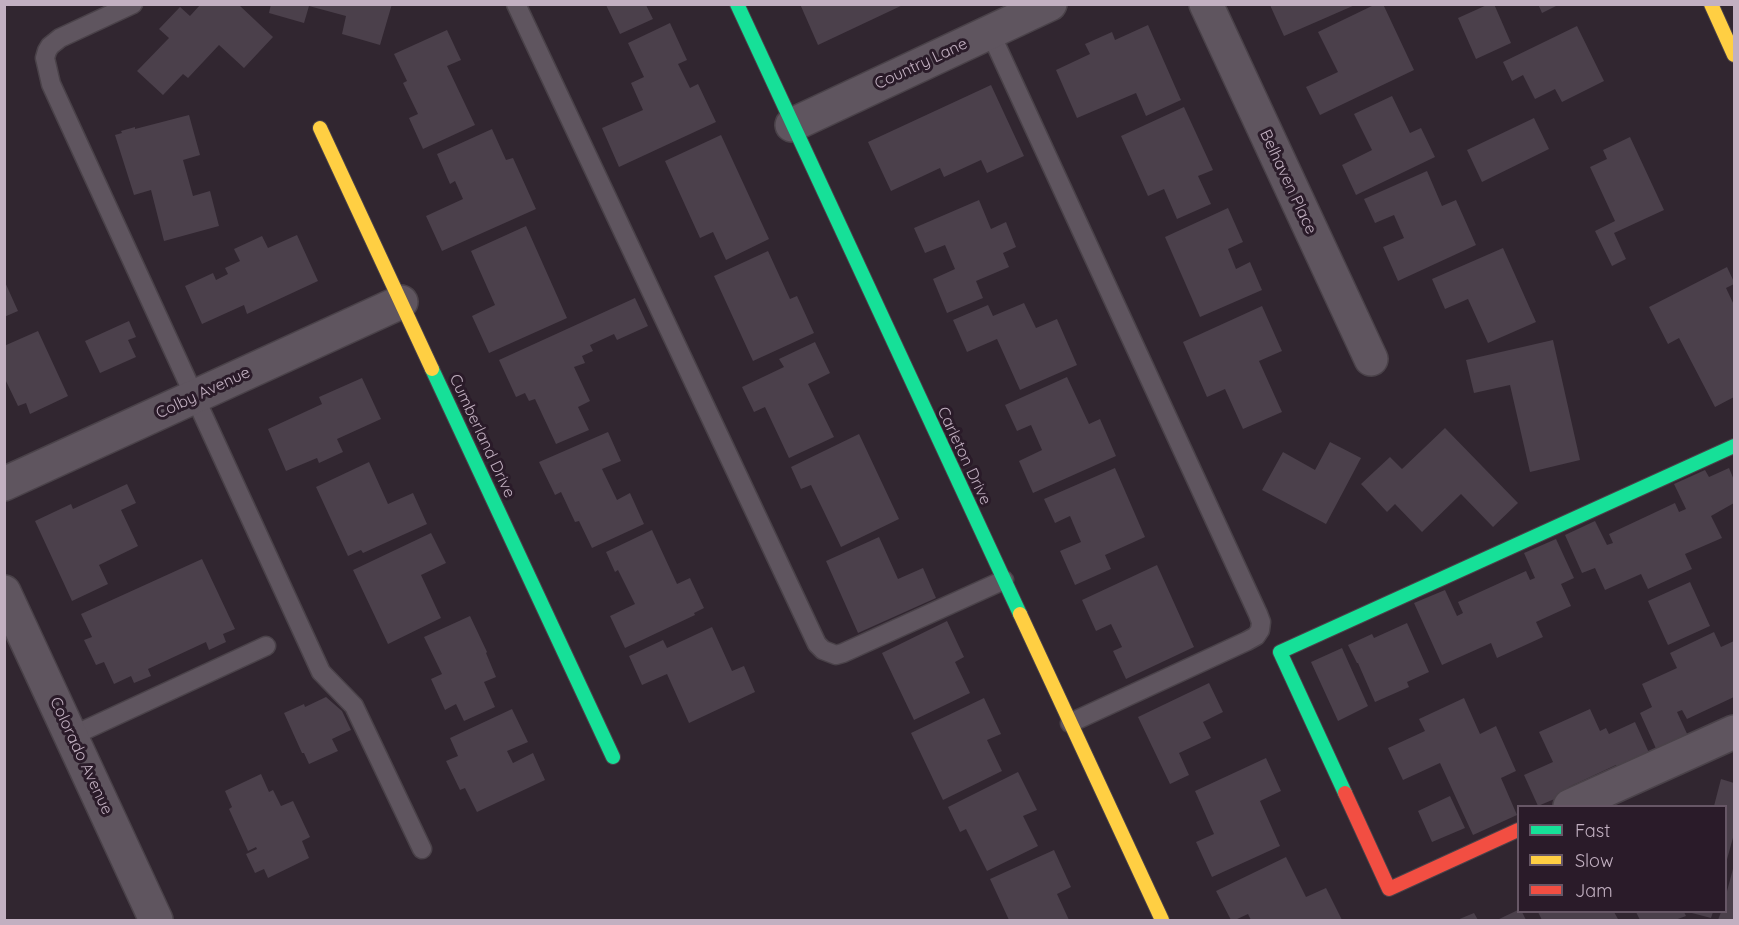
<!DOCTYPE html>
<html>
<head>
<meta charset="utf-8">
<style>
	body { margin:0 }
	#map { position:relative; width:1739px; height:925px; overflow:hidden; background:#312630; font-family:Quicksand,sans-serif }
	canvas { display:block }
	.frame { position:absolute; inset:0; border:6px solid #c2b0c1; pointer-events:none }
	.legend { position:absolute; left:1517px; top:805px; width:210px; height:108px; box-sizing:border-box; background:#2a1b29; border:2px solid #675766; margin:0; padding:8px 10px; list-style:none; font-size:18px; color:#c2b0c1 }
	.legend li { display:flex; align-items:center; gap:12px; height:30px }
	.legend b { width:30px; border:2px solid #675766 }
</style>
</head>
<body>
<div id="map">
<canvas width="1739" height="925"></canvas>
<div class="frame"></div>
<ul class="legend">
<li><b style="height:8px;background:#16e098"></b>Fast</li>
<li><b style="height:8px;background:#ffcf43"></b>Slow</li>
<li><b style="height:8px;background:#f24e42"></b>Jam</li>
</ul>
</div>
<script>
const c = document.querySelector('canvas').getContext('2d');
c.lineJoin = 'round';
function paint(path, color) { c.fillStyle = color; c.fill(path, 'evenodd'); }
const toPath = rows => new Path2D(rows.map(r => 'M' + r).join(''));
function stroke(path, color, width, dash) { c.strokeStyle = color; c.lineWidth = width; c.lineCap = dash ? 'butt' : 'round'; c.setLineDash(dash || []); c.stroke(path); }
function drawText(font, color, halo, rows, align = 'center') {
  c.font = font + ' Quicksand,sans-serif'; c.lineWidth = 6; c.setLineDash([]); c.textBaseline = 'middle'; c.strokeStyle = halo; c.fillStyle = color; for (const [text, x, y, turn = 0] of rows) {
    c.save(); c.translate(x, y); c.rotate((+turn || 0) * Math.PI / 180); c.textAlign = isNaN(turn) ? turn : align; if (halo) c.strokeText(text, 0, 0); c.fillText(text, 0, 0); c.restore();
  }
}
paint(toPath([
	[271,4,392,4,380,45,342,34,346,16,309,6,304,23,269,13],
	[800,4,905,4,818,45],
	[1376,4,1383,4,1414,70,1320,115,1306,87,1338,72,1318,32],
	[1489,4,1494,4,1511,43,1476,59,1458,18],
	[1538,4,1560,4,1542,13],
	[200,5,239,5,273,37,244,68,219,45,188,78,183,74,163,95,137,71,169,38,159,29,180,7,190,16],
	[606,5,646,5,653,19,620,34],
	[1270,5,1355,5,1284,36],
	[670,23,687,60,678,64,690,88,698,84,716,122,619,167,602,128,643,110,631,83,644,77,628,43],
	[1148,25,1181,100,1146,116,1136,93,1077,118,1056,70,1090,54,1085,44,1112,32,1115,40],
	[1577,26,1604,81,1562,102,1555,89,1535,99,1523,75,1512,81,1503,62],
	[447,30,461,60,447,66,475,125,423,149,409,118,418,114,403,83,407,81,394,54],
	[991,85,1024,156,987,173,981,160,944,177,940,168,891,191,868,142],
	[1392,96,1410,133,1421,128,1435,157,1356,195,1342,165,1372,150,1354,114],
	[1184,107,1213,170,1198,176,1211,204,1177,219,1164,189,1148,196,1121,136],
	[189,115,200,155,183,160,193,196,210,191,219,226,164,241,151,190,134,195,115,135,122,133,121,131,135,127,135,129],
	[1534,118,1549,149,1482,182,1467,150],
	[492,129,506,160,513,158,536,209,442,251,426,216,463,199,455,181,450,184,437,154],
	[721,135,769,239,726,260,713,232,700,238,665,161],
	[1630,137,1664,210,1614,233,1626,259,1612,266,1595,231,1615,221,1590,167,1607,159,1603,150],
	[1427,171,1442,206,1456,200,1476,245,1398,281,1383,247,1404,238,1394,215,1375,223,1364,199],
	[979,200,991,229,1006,222,1016,247,1003,253,1009,267,976,281,983,298,947,313,933,279,955,269,945,245,925,253,914,228],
	[1228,208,1243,242,1228,249,1236,269,1250,262,1262,290,1200,317,1165,237],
	[526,226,567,318,489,353,472,316,495,305,471,251],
	[297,235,318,281,247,314,244,305,202,324,185,286,213,273,216,280,228,274,225,268,240,261,234,249,262,236,268,248],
	[1503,248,1536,322,1488,343,1468,299,1445,309,1432,279],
	[768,251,790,299,797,296,814,333,753,361,714,276],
	[1727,267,1734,282,1734,284,1726,288,1734,305,1734,397,1715,407,1679,338,1668,344,1649,307],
	[4,280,18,311,4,317],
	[635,298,648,326,617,340,614,334,590,345,593,351,582,356,585,363,574,367,590,401,578,407,589,430,556,444,535,399,529,401,525,393,516,397,499,360],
	[1024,303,1036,328,1057,319,1077,365,1020,390,997,339,967,352,953,320,988,305,993,316],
	[1262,306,1282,351,1259,361,1282,412,1243,429,1225,389,1207,397,1183,342],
	[129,321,136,337,128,340,136,357,100,373,85,341],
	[38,331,68,396,30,414,26,403,18,406,4,377,4,346],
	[1553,340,1580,460,1530,472,1510,385,1474,393,1466,360],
	[815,342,830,373,808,384,834,437,789,458,765,407,754,412,742,387,784,367,779,359],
	[1067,377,1089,424,1100,419,1116,456,1033,493,1019,461,1042,450,1031,425,1017,431,1005,405],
	[362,378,381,419,337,439,343,452,319,463,317,458,286,471,268,429,322,404,319,397],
	[1445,428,1518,503,1493,527,1461,494,1422,532,1395,504,1387,512,1361,484,1390,457,1402,469],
	[608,432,621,461,602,469,617,500,630,493,644,524,592,548,579,521,575,522,561,492,555,495,539,462],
	[859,434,899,519,841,547,811,485,801,489,791,467],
	[1330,442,1361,458,1326,524,1262,490,1283,452,1315,470],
	[369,462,388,504,413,493,427,524,363,553,361,550,348,556,316,487],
	[1115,468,1145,537,1105,555,1111,569,1075,585,1060,551,1081,542,1070,516,1055,523,1044,499],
	[1729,468,1734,480,1734,503,1711,516,1722,538,1685,554,1692,569,1648,589,1641,574,1605,590,1595,568,1582,573,1565,535,1595,521,1607,545,1613,543,1609,534,1675,503,1679,512,1686,509,1674,484,1705,470,1709,477],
	[127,484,136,503,121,510,138,546,99,565,108,584,72,601,35,521,71,504,73,509],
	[652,530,677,584,690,578,704,608,694,613,695,615,625,648,610,616,635,604,618,570,615,572,606,552],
	[431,533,446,563,421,575,441,618,388,644,353,570],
	[879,537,898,579,923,568,936,598,858,633,826,561],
	[1556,539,1574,578,1561,584,1571,606,1536,622,1543,637,1497,658,1491,643,1442,665,1414,603,1445,590,1457,616,1463,613,1458,602,1526,571,1530,580,1535,578,1524,553],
	[202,559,235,629,223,634,226,642,209,650,206,642,148,669,151,676,134,683,131,676,114,684,104,662,96,665,84,640,92,637,81,614],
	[1157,565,1194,647,1126,679,1113,651,1122,647,1111,624,1096,631,1082,600],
	[1690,582,1710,626,1668,645,1648,601],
	[470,616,487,652,486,653,496,677,484,682,495,707,464,721,456,704,445,710,431,679,442,674,424,637],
	[947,621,964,657,955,662,970,693,914,720,882,653],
	[1407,623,1429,672,1407,682,1409,687,1375,702,1358,663,1357,663,1348,645,1372,634,1374,638],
	[712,627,732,671,744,666,755,692,689,723,667,674,642,685,629,656,663,640,667,648],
	[1714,632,1721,647,1734,641,1734,697,1687,719,1682,710,1677,712,1689,738,1658,753,1640,713,1652,707,1642,684,1677,668,1670,653],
	[1342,648,1368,706,1338,721,1311,662],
	[1209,683,1223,712,1203,722,1211,738,1179,753,1189,775,1170,784,1138,717],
	[326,697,342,711,351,730,332,739,338,751,309,764,304,753,302,753,284,713,304,704,305,707],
	[984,698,1001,734,987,740,1002,771,943,800,911,733],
	[1464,698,1480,734,1496,726,1516,771,1501,778,1517,815,1473,835,1440,763,1403,780,1388,748,1425,731,1419,719],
	[512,709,528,742,507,751,513,763,533,753,545,780,477,812,465,788,460,790,446,761,458,756,450,738],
	[1590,709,1600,731,1606,728,1609,734,1635,722,1650,755,1618,770,1616,765,1569,787,1571,792,1538,806,1524,775,1553,762,1539,732],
	[1266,758,1281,791,1260,801,1280,846,1212,877,1196,842,1214,834,1195,791],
	[1018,772,1037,810,1023,816,1038,846,987,871,966,829,960,832,948,807],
	[261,774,269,792,273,790,281,806,293,801,310,837,302,841,309,858,268,878,264,869,255,873,246,854,257,849,256,847,248,851,229,809,232,807,225,791],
	[1721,779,1734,783,1734,834,1726,863,1726,806,1714,806],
	[1450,796,1465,828,1432,842,1418,811],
	[1054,850,1071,887,1057,894,1069,920,1009,920,990,879],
	[1286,857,1306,897,1326,888,1342,920,1251,920,1248,914,1235,920,1231,920,1216,891],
	[1734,865,1734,920,1718,920,1721,912,1726,912,1726,895],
	[1518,910,1522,912,1526,920,1497,920],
	[1538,912,1614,912,1618,919,1615,920,1542,920],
	[1636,912,1684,912,1686,916,1675,920,1640,920],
	[1688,912,1713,912,1711,918],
	[1474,913,1478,920,1457,920]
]), '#4b404b');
const lane = toPath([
	[133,4,60,38,50,46,47,51,45,58,51,84,321,672,354,706,422,849],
	[516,4,817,644,823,650,836,655,843,653,1004,580],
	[990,32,1258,614,1261,622,1260,630,1256,636,1247,641,1070,723],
	[72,736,266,646]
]);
const street = toPath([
	[1206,4,1371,359],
	[792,125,1050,4],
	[4,484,401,302],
	[4,592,156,920],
	[1570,806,1734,732]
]);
const fast = toPath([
	[737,4,1020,614],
	[432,369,613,757],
	[1345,793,1280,652,1734,446]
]);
const slow = toPath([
	[1711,4,1734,55],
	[320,128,432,369],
	[1020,614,1162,920]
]);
const jam = toPath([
	[1345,793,1389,889,1518,830]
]);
stroke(lane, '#4a4249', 21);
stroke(street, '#4a4249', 36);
stroke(fast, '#4a4249', 16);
stroke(slow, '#4a4249', 16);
stroke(jam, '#4a4249', 16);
stroke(lane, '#5f555f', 18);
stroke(street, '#5f555f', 33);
stroke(fast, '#16e098', 14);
stroke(slow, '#ffcf43', 14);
stroke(jam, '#f24e42', 14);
drawText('16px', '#c2b0c1', '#2a1b29', [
	["Country Lane",921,64,-25],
	["Belhaven Place",1288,182,65],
	["Colby Avenue",203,393,-25],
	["Cumberland Drive",482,436,65],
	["Carleton Drive",964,456,65],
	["Colorado Avenue",81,756,65]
]);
</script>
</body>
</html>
